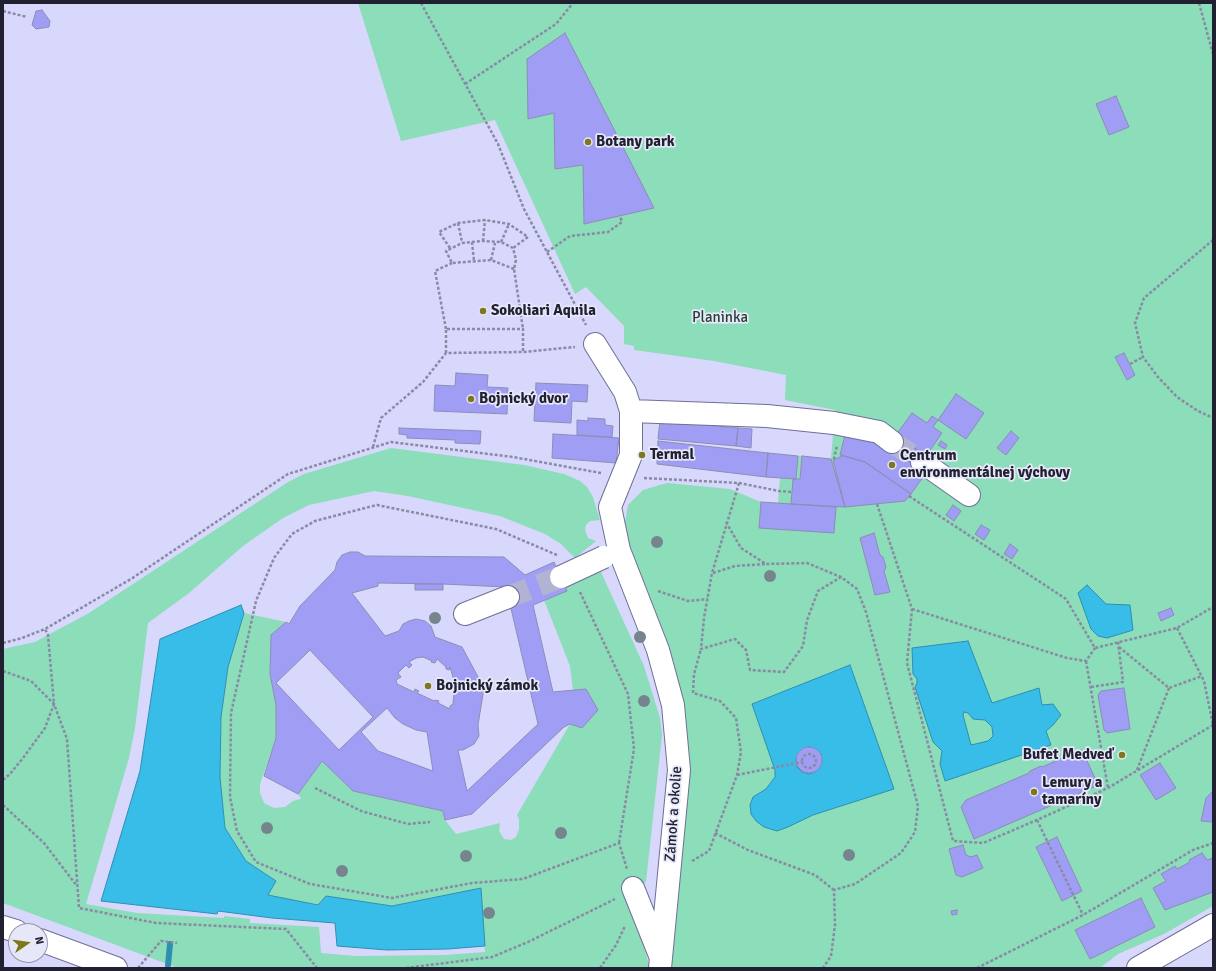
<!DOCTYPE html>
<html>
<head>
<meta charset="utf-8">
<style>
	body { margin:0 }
	#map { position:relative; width:1216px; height:971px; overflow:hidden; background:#d7d8fb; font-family:Signika,sans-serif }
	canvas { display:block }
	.frame { position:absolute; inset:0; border:4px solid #202030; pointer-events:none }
	.north { position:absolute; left:8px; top:923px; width:40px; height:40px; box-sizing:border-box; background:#e6e7f9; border:1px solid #9797a9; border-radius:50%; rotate:77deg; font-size:11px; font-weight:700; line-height:16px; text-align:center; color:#202030 }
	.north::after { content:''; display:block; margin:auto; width:14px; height:18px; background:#7f771b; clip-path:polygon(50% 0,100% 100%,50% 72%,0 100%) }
</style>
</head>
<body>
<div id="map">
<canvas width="1216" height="971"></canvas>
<div class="frame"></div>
<div class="north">N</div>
</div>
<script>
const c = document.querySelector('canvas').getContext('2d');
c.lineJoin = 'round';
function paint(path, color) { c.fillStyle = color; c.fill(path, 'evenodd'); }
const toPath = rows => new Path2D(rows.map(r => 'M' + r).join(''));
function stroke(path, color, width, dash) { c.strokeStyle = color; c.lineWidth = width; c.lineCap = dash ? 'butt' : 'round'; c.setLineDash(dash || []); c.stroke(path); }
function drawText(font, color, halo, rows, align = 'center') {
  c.font = font + ' Signika,sans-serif'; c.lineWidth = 3.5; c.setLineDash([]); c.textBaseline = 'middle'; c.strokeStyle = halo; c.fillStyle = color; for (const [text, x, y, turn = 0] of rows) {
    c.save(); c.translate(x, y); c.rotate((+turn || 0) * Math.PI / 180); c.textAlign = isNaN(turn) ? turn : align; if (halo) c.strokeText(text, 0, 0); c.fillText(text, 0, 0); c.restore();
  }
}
paint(toPath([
	[358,3,1213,3,1213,906,1164,934,1118,954,1100,968,178,968,3,903,3,649,35,642,89,613,288,482,304,474,391,448,524,465,564,474,580,481,587,487,593,497,600,520,590,521,586,525,585,530,588,538,596,541,575,558,561,544,545,534,500,516,408,496,374,491,309,505,283,518,243,546,189,593,148,623,135,728,129,758,86,904,137,913,224,918,224,916,250,919,250,923,319,927,321,953,356,956,445,955,485,952,481,888,392,906,326,896,318,905,267,895,276,881,246,861,225,828,220,777,221,717,228,667,244,613,286,622,271,635,270,674,276,705,276,738,260,784,260,793,264,803,274,808,285,807,293,801,300,799,301,798,298,794,322,761,353,791,443,811,445,820,456,834,500,823,499,831,504,839,511,840,516,837,519,829,519,819,517,815,570,724,582,728,573,690,570,666,544,600,563,581,601,572,644,666,660,718,662,735,646,882,629,890,649,965,688,761,623,534,628,505,643,490,667,483,730,489,761,502,778,503,780,478,766,477,768,453,831,459,835,410,785,400,786,375,714,361,634,350,634,346,624,344,624,326,586,287,575,294,495,120,401,141]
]), '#8cddb9');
const water = toPath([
	[1087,585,1106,604,1130,605,1133,630,1107,638,1098,636,1091,629,1078,593,1087,585],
	[241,605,244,613,228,667,221,717,220,777,225,828,246,861,276,881,268,895,318,905,326,896,392,906,481,888,485,946,448,949,387,950,337,946,335,923,272,918,218,911,217,914,101,901,140,771,160,639,241,605],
	[968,641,992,703,1039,688,1042,705,1053,704,1061,715,1053,725,1046,731,1051,745,945,781,940,764,942,751,933,742,915,687,917,683,917,679,913,674,912,648,968,641],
	[964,712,968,713,973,719,985,720,992,727,993,736,988,741,971,745,963,715,964,712],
	[850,665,894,789,813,815,788,827,777,831,764,827,756,821,751,814,750,805,753,797,766,789,775,777,775,770,752,704,850,665],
	[809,747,816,749,821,754,822,761,820,767,815,772,809,774,802,772,797,767,796,760,798,754,803,749,809,747]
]);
paint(water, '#37bde8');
stroke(water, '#308eb1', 1);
stroke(toPath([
	[168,965,170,944]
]), '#308eb1', 6);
const building = toPath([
	[42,10,50,21,49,27,36,29,32,25,36,11,42,10],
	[565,33,654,208,584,224,583,165,555,169,554,113,528,119,527,59,565,33],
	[1116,96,1129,127,1109,135,1096,104,1116,96],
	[1124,353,1135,375,1127,380,1115,357,1124,353],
	[456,373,488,375,487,387,508,388,507,414,434,411,435,385,455,386,456,373],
	[536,383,588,385,587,402,572,401,571,423,534,421,536,383],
	[956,394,984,413,966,439,938,420,956,394],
	[912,413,927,423,932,416,938,420,933,427,942,433,926,456,896,435,912,413],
	[588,418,605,419,605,425,613,426,612,437,577,435,577,420,588,421,588,418],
	[660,421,738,428,736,446,658,439,660,421],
	[399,428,481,431,480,444,455,443,455,440,407,438,407,435,399,434,399,428],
	[738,428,752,429,751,448,736,446,738,428],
	[1011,431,1019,438,1006,455,997,448,1011,431],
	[553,434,619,438,616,463,552,458,553,434],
	[845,435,877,439,926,473,911,494,865,462,840,455,845,435],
	[896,435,926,456,918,468,888,447,896,435],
	[658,441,768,453,766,477,657,464,658,441],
	[941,441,947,445,945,449,938,445,941,441],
	[768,453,798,456,796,479,766,477,768,453],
	[841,455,865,462,911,494,905,501,845,507,833,460,842,456,841,455],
	[802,456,831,459,845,507,791,504,793,479,800,479,802,456],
	[761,502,836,507,834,533,759,528,761,502],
	[953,505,961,511,954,521,946,515,953,505],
	[981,525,990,530,984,540,975,534,981,525],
	[874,533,880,555,883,557,886,567,884,571,890,592,875,595,860,538,874,533],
	[1010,544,1018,550,1012,559,1004,554,1010,544],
	[350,552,358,552,365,556,504,557,525,575,554,562,567,591,533,605,553,692,586,689,598,710,582,728,570,724,564,727,472,814,445,820,443,811,353,791,322,761,298,794,264,776,276,738,276,705,270,674,271,635,286,622,289,624,300,606,335,570,337,562,342,555,350,552],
	[378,583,443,584,506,587,538,724,467,791,458,750,463,750,474,744,479,736,478,725,484,688,462,647,435,637,431,626,425,621,416,619,409,621,403,624,399,631,385,636,352,593,378,586,378,583],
	[310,650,373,717,339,750,276,683,310,650],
	[423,657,432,661,431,662,435,663,437,659,446,667,446,669,449,670,450,667,455,684,453,704,450,706,450,709,438,703,439,701,435,700,434,701,417,693,419,691,415,689,414,692,397,684,396,680,401,677,398,673,406,665,409,668,412,665,409,662,416,658,423,657],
	[387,708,395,718,403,724,416,730,427,732,433,771,378,751,361,732,387,708],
	[415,584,443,584,443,590,415,590,415,584],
	[1171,608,1174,615,1161,621,1158,613,1171,608],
	[1124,688,1130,729,1107,733,1104,730,1098,695,1101,691,1124,688],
	'796 760a13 13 0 1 1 26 0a13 13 0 1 1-26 0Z',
	[1082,750,1095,778,1093,784,1094,787,974,839,961,807,966,800,1029,773,1030,771,1041,766,1042,767,1082,750],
	[1160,763,1176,788,1156,800,1140,775,1160,763],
	[1213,791,1213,822,1201,821,1206,798,1213,791],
	[1057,837,1082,891,1062,901,1036,847,1057,837],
	[963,845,966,855,971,857,977,855,983,868,962,877,956,875,949,849,963,845],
	[1202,853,1207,860,1213,858,1213,892,1165,910,1153,888,1166,881,1161,874,1175,866,1177,869,1190,862,1189,860,1202,853],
	[1141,898,1155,927,1090,959,1075,930,1141,898],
	[957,910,957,914,952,915,951,911,957,910]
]);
paint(building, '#a09df5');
stroke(building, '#8c8db6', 1);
stroke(toPath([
	[892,442,922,462],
	[508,597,561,577]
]), '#b2b3d2', 22, [22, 11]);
const minor = toPath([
	[595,344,625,392,631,411,631,455,610,507,619,550,658,650,673,705,679,770,660,968],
	[631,411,767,416,834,423,879,432,892,442],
	[922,462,969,495],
	[465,614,508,597],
	[633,888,661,958],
	[3,927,16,931],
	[40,940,116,968],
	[1138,968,1213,925]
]);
stroke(minor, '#6f6f96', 24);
stroke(toPath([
	[421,3,498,144,524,209,586,325],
	[1199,3,1213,54],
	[3,11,27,17],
	[465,84,556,24,573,3],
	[458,223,462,242],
	[1213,240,1144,298,1135,323,1143,357,1158,377,1177,397,1198,411,1213,418],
	[483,241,485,220],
	[472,242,474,261],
	[501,242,509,224],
	[450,248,439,232,458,223,485,220,509,224,528,237,513,248],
	[547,252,570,236,608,232,622,222,620,216],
	[491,260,495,243],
	[514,269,491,260,452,263,446,251,462,243,483,241,501,242,513,248,516,260,514,269,523,329],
	[446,329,435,271,452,263],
	[446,353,446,329,523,329,523,352],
	[1130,364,1143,357],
	[373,447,381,418,423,382,446,353,523,352,575,347],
	[835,459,834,458,837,446],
	[644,478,739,483,779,491,792,492],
	[739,483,712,573,704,618,701,649,735,639,746,650,750,670,784,672,803,646,807,620,818,591,841,577],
	[841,492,842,492],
	[909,496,1066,599,1095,648,1177,628,1213,607],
	[877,504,912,609,907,663,953,841,983,843,1037,820,1108,788,1213,725],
	[726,522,741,548,766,564,807,563,841,577,857,589,866,612,918,806,915,832,901,853,855,884,834,890,835,925,831,956,823,968],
	[557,555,496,529,377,505,315,521,292,534,274,558,256,601,231,713,230,797,237,831,256,862,310,884,392,898,472,883,523,879,619,843,627,869],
	[713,573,735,566,766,564],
	[658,591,688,601,708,599],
	[580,592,628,694,634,749,619,843],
	[912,609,1067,658,1086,661,1095,648],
	[1177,628,1204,681,1213,725],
	[3,643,22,638,45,629,131,579,288,474,391,442,513,457,601,473],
	[1119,647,1169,688,1202,676],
	[1086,661,1108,788],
	[3,671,31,681,54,704,67,739,79,908,156,923,286,929,317,968],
	[1091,687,1123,682,1118,642],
	[693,693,694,674,701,649],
	'802 761a7 7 0 1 1 14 0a7 7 0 1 1-14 0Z',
	[1137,770,1169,688],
	[737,775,802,762],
	[3,780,10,774,23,758,45,728,54,704,48,635,45,629],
	[315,788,361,811,408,824,430,822],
	[3,805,44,843,77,886],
	[1037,820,1083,915],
	[715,833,748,850,815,875,834,890],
	[692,861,709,851,737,775,741,752,736,718,720,701,693,693],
	[138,968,161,941,177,943],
	[406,968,492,957,528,942,615,899],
	[600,968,616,945,625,926],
	[977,968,1083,915,1193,850,1213,843]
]), '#898aa4', 2.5, [3, 2]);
stroke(minor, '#fff', 22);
const minorBridge = toPath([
	[561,577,604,557]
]);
stroke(minorBridge, '#6f6f96', 24, []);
stroke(minorBridge, '#fff', 22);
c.fillStyle = '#76848e';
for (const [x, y] of [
	[657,542],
	[770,576],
	[435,618],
	[640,637],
	[644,701],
	[267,828],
	[561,833],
	[849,855],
	[466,856],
	[342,871],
	[489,913]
]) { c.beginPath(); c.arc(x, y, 6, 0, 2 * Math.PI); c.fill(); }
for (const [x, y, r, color] of [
	[588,142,4,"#7f771b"],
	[483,311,4,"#7f771b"],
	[471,399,4,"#7f771b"],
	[642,455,4,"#7f771b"],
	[892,465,4,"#7f771b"],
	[428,686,4,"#7f771b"],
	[1122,755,4,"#7f771b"],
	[1034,792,4,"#7f771b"]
]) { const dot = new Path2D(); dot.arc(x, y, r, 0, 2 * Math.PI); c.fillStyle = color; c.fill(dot); stroke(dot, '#e6e7f9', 1.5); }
drawText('bold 15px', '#202030', '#e6e7f9', [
	["Botany park",596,142],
	["Sokoliari Aquila",491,311],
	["Bojnický dvor",479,399],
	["Termal",650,455],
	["Centrum",900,456],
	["environmentálnej výchovy",900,473],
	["Bojnický zámok",436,686],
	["Bufet Medveď",1114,755,"right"],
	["Lemury a",1042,783],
	["tamaríny",1042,800]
], 'left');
drawText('15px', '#263f34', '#e6e7f9', [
	["Planinka",720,318]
]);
drawText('15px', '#202030', '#e6e7f9', [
	["Zámok a okolie",674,814,-86]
]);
</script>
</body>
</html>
